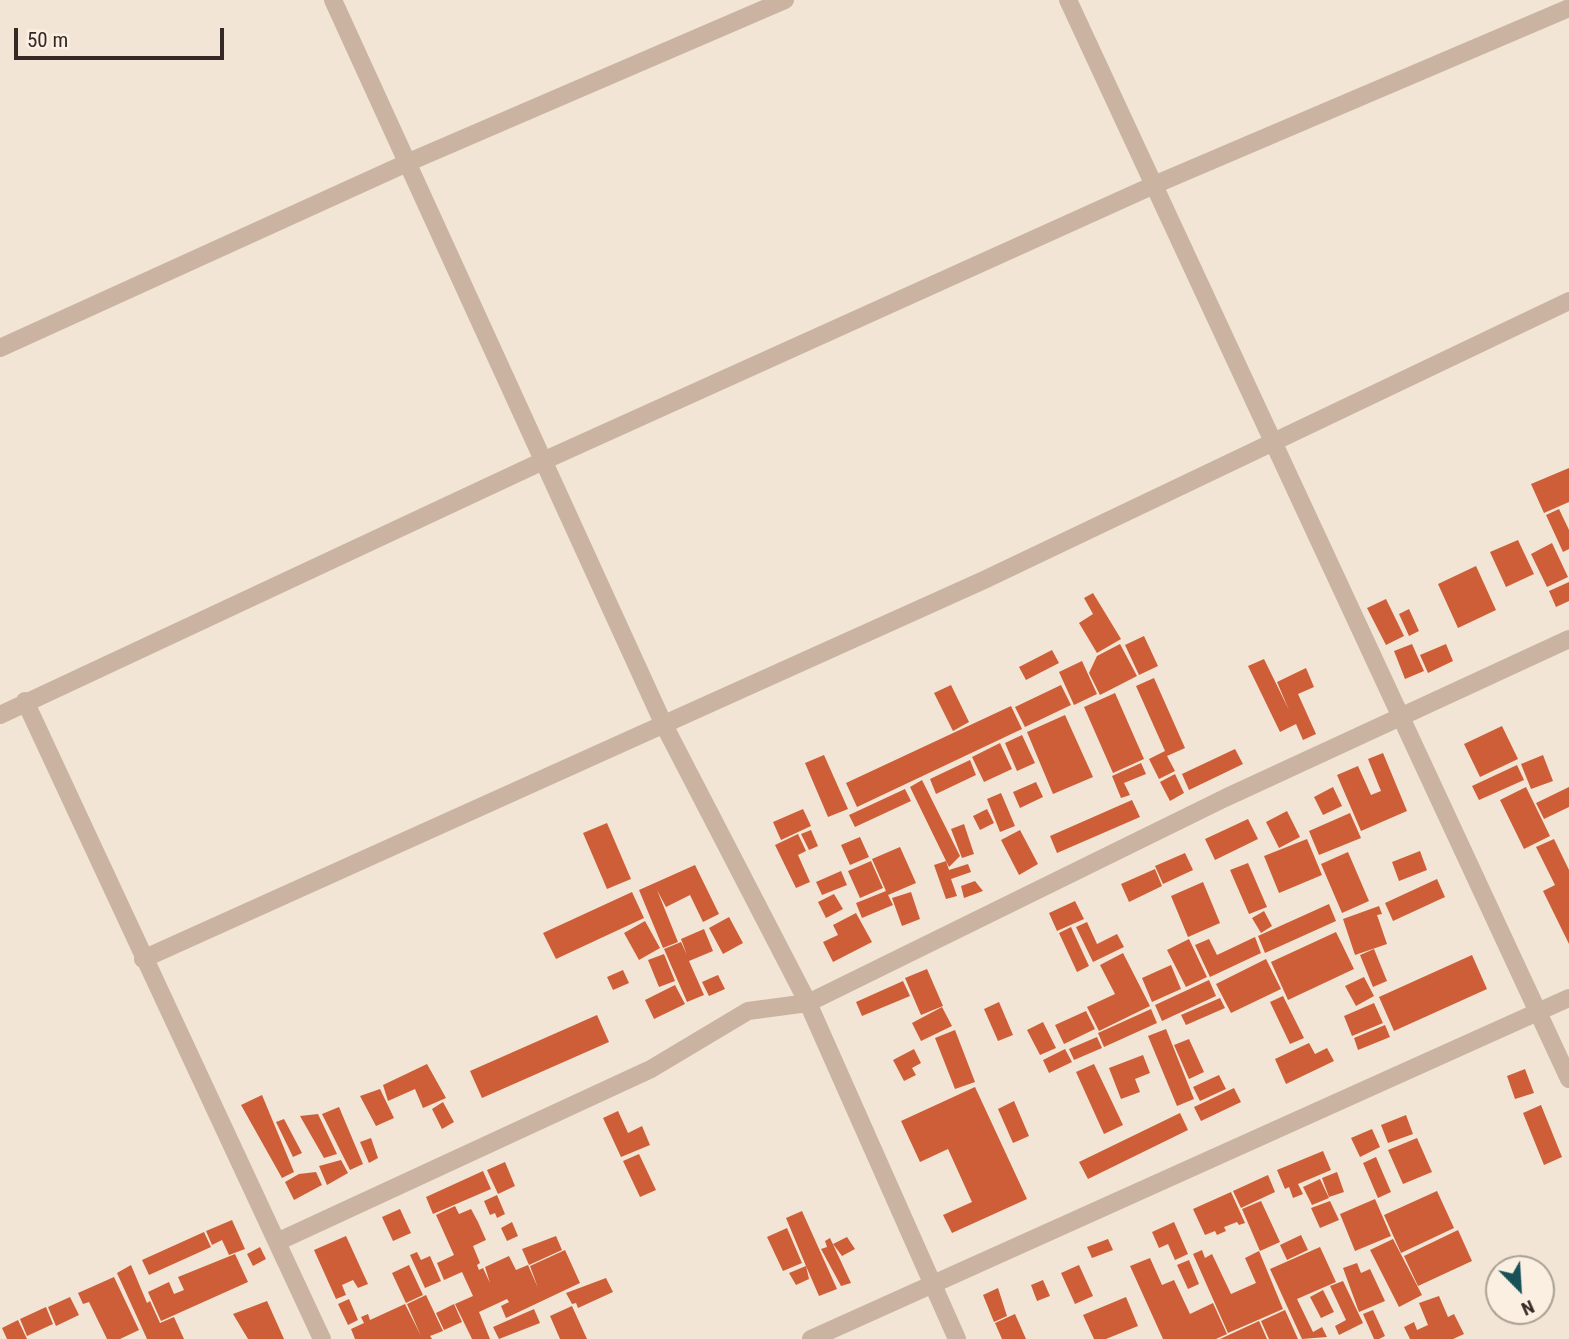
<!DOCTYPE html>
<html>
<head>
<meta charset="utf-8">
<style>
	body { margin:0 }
	#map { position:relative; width:1569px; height:1339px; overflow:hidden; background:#f2e5d5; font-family:"Roboto Condensed",sans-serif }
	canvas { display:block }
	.north { position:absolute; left:1485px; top:1255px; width:70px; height:70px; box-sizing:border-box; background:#faefe1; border:2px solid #aba095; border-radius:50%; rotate:156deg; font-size:19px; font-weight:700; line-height:28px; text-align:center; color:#342924 }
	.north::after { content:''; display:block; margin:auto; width:24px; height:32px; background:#185258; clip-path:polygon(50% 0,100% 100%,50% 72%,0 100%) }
	.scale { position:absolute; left:14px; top:28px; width:210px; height:32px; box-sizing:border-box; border:4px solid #342924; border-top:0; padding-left:9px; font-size:21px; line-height:24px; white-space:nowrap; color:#342924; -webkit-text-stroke:5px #faefe1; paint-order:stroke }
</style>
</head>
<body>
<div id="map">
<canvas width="1569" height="1339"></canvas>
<div class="north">N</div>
<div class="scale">50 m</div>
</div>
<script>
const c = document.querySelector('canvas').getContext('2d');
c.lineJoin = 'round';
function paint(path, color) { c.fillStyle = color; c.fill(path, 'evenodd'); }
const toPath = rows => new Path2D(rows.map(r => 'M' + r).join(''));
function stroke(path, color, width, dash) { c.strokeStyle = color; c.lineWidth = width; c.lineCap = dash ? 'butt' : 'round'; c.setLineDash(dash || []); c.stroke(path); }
paint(toPath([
	[1569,468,1569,502,1544,513,1531,484],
	[1559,509,1569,530,1569,549,1563,552,1546,515],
	[1518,540,1534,574,1506,587,1490,552],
	[1552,543,1568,577,1547,587,1531,554],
	[1476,566,1496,610,1458,628,1438,584],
	[1569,582,1569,601,1556,607,1549,591],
	[1093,593,1121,639,1097,653,1079,623,1093,614,1084,598],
	[1386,599,1404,636,1386,645,1367,608],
	[1409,609,1419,631,1409,636,1399,614],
	[1144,636,1158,666,1139,675,1125,645],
	[1120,644,1137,676,1100,695,1089,673,1097,656],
	[1412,644,1424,671,1405,679,1394,651],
	[1446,644,1453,661,1428,673,1420,655],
	[1052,650,1059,663,1026,680,1019,667],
	[1264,659,1289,710,1277,682,1306,668,1314,687,1298,694,1316,734,1303,740,1296,724,1280,732,1248,666],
	[1082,661,1097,694,1074,705,1059,672],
	[1154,678,1185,748,1167,756,1175,771,1159,779,1149,759,1165,751,1136,686],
	[951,685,969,722,953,731,934,693],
	[1061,685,1071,705,1025,727,1015,707],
	[1115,693,1144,759,1113,773,1084,707],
	[1011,706,1022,729,857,807,846,783],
	[1065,715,1093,777,1053,794,1027,732],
	[1502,726,1518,759,1480,777,1464,744],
	[1022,735,1035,763,1017,771,1005,743],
	[1000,743,1012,769,984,782,972,757],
	[1235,749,1243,764,1189,790,1182,774],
	[1383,753,1407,811,1361,831,1337,775,1358,766,1371,795,1381,791,1368,759],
	[824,755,848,809,828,817,805,763],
	[1543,755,1553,781,1531,789,1521,764],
	[970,760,976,775,936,794,930,779],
	[1141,763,1146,774,1124,783,1130,795,1121,798,1112,776],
	[1517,765,1524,780,1479,800,1472,786],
	[1175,774,1184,793,1170,801,1160,782],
	[922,780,960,856,949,867,910,787],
	[1036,782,1043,797,1020,808,1013,792],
	[1333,787,1342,806,1323,815,1314,797],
	[1526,787,1550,836,1524,849,1500,800],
	[1569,787,1569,807,1544,819,1536,803],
	[905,789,911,801,855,827,849,815],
	[1001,793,1015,826,1000,832,987,799],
	[1132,800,1140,817,1057,853,1050,836],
	[803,809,811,826,781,840,773,822],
	[987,809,994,823,980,830,973,816],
	[1287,811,1300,837,1279,848,1266,822],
	[1350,813,1361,838,1319,855,1309,831],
	[1248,819,1258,839,1215,860,1205,839],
	[607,823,631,879,607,889,583,833],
	[964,824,974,854,962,858,951,829],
	[811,830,818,846,809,850,801,834],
	[1020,830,1038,864,1019,875,1001,840],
	[798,834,806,851,798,855,810,882,796,888,775,845],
	[860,837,869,857,850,865,841,845],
	[1307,839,1322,875,1279,893,1264,856],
	[1554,839,1569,870,1569,944,1543,891,1555,885,1536,847],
	[900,847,916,883,888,895,893,905,862,918,856,903,886,891,872,859],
	[1420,851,1427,870,1399,881,1392,862],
	[1348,852,1369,901,1342,913,1321,864],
	[1185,853,1193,870,1163,884,1155,866],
	[871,861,883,888,860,898,848,871],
	[946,861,949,870,968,864,971,872,951,879,957,896,946,899,934,865],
	[1248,863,1267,907,1249,914,1230,870],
	[695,865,719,914,703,922,690,895,666,907,657,890,678,942,663,948,639,890],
	[1155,869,1162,886,1129,902,1121,884],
	[841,871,847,885,822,895,816,882],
	[1437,879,1445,897,1393,921,1385,903],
	[975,881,983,891,964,898,961,886],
	[1203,882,1220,923,1188,937,1171,896],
	[632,892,644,918,556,959,543,933],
	[911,892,920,919,902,926,892,898],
	[834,894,843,909,826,918,818,902],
	[1075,901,1084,919,1057,931,1049,913],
	[1329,904,1336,921,1265,953,1258,936],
	[1379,906,1382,914,1377,915,1387,944,1355,955,1343,919],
	[1264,911,1272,926,1261,933,1252,918],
	[856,913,872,942,833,962,823,942,838,935,833,925],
	[729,917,743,943,723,954,709,928],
	[645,921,660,948,639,960,624,933],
	[1087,922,1097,944,1117,934,1124,947,1093,962,1076,927],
	[1071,927,1089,966,1077,972,1059,933],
	[704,929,713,951,689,961,704,995,687,1002,664,949,681,942,687,955,681,939],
	[1336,932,1354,969,1288,1000,1271,962],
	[1255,937,1261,953,1210,977,1195,945,1209,939,1217,955],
	[1189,939,1207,977,1186,987,1167,950],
	[1374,949,1387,981,1373,987,1360,955],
	[1123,953,1150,1006,1099,1031,1087,1007,1115,994,1100,965],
	[664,954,675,981,659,987,648,960],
	[1472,955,1487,989,1394,1031,1379,997],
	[1266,959,1281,989,1231,1013,1216,984],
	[1171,965,1181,989,1152,1002,1142,978],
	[927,969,943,1006,921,1015,905,978],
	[623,970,629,983,613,990,607,977],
	[718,975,725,989,709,996,702,982],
	[1364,977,1374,996,1356,1006,1345,986],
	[1209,980,1216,996,1162,1021,1155,1005],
	[903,981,910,996,862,1016,856,1002],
	[675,985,685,1004,654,1019,645,1000],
	[1283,996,1304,1038,1290,1044,1270,1002],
	[1220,998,1225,1008,1186,1025,1181,1015],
	[999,1002,1013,1035,998,1041,984,1009],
	[1374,1003,1383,1023,1352,1036,1344,1016],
	[942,1007,952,1026,921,1041,912,1023],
	[1151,1009,1157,1023,1104,1047,1098,1033],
	[1086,1011,1095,1029,1064,1044,1055,1025],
	[597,1015,609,1042,482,1098,470,1071],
	[1043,1022,1056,1048,1040,1055,1027,1030],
	[1385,1025,1390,1037,1358,1050,1354,1038],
	[1166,1029,1194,1099,1177,1106,1148,1036],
	[955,1030,975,1082,955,1089,935,1038],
	[1097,1037,1102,1048,1074,1060,1069,1049],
	[1189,1039,1204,1072,1189,1079,1174,1045],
	[1309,1043,1315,1054,1327,1048,1334,1061,1286,1084,1275,1059],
	[914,1049,921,1063,912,1068,916,1075,904,1081,893,1060],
	[1065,1049,1072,1062,1049,1073,1043,1060],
	[1143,1055,1150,1073,1135,1079,1140,1092,1121,1099,1109,1068],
	[427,1064,446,1098,423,1108,415,1089,388,1101,383,1085],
	[1094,1064,1123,1125,1104,1134,1076,1072],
	[1525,1069,1534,1093,1515,1099,1507,1076],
	[1219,1075,1226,1089,1200,1101,1193,1087],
	[975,1087,1027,1199,952,1233,943,1215,972,1202,948,1149,920,1162,901,1121],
	[1234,1088,1241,1102,1201,1121,1194,1107],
	[380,1089,394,1118,376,1126,360,1096],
	[262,1095,294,1172,282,1178,241,1105],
	[1014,1101,1029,1136,1013,1143,998,1109],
	[443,1102,454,1122,442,1129,432,1109],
	[1541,1105,1562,1157,1544,1165,1523,1113],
	[339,1107,363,1164,350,1170,322,1114],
	[618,1111,628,1133,642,1126,650,1145,621,1157,603,1118],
	[1180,1113,1188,1130,1088,1179,1079,1162],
	[318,1114,337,1154,324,1158,300,1116],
	[1406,1115,1413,1134,1388,1143,1381,1125],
	[284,1119,302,1153,293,1157,276,1122],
	[1372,1129,1380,1147,1360,1157,1351,1138],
	[371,1138,378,1158,369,1163,360,1142],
	[1417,1138,1432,1172,1403,1184,1388,1150],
	[1323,1151,1331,1170,1298,1184,1303,1194,1293,1198,1289,1187,1285,1189,1277,1170],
	[639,1154,656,1190,640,1197,623,1161],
	[1376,1157,1391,1192,1378,1198,1363,1163],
	[341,1160,348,1173,327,1185,319,1166],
	[505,1162,515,1186,498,1194,487,1170],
	[483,1171,491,1189,433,1214,426,1197],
	[316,1172,322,1185,294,1200,285,1182,299,1174],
	[1337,1172,1344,1192,1329,1197,1322,1178],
	[1268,1175,1275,1192,1241,1208,1233,1191],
	[1320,1179,1329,1198,1312,1205,1303,1187],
	[1437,1191,1454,1228,1401,1253,1384,1215],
	[1231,1192,1245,1223,1239,1225,1237,1222,1224,1227,1226,1231,1217,1235,1215,1231,1205,1235,1193,1209],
	[497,1195,505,1214,497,1218,495,1213,490,1215,484,1201],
	[1375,1199,1391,1236,1355,1251,1340,1214],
	[1261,1201,1280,1242,1260,1251,1242,1209],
	[1330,1201,1339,1220,1320,1228,1311,1208],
	[455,1206,459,1214,471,1209,478,1222,486,1240,473,1246,480,1263,477,1265,479,1270,483,1268,490,1283,485,1267,509,1256,516,1270,528,1265,538,1288,530,1266,565,1250,580,1283,506,1318,501,1306,509,1302,507,1299,479,1312,490,1339,472,1339,455,1304,473,1296,462,1272,444,1280,437,1263,454,1255,436,1215],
	[400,1209,411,1233,393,1241,382,1217],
	[802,1211,837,1289,819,1296,806,1266,809,1279,796,1285,789,1273,806,1266,786,1218],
	[232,1220,245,1249,229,1255,222,1240,212,1245,206,1231],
	[512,1222,518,1236,507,1241,501,1228],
	[1174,1222,1188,1254,1175,1260,1168,1244,1159,1248,1152,1232],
	[787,1228,802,1263,783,1271,767,1237],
	[1458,1230,1472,1261,1418,1286,1404,1256],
	[204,1232,211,1247,149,1275,142,1260],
	[1301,1235,1308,1250,1287,1260,1280,1245],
	[346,1236,368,1284,358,1288,353,1280,342,1285,346,1295,336,1299,314,1250],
	[556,1236,562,1250,529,1265,522,1249],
	[847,1237,855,1249,842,1256,833,1244],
	[830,1238,851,1283,841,1286,821,1249,827,1247,825,1241],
	[1108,1239,1113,1250,1092,1258,1087,1247],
	[1393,1239,1422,1295,1399,1307,1370,1250],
	[260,1247,266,1259,253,1266,247,1254],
	[1320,1247,1336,1282,1297,1299,1313,1332,1322,1327,1327,1337,1302,1339,1270,1269],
	[1202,1250,1205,1258,1212,1254,1231,1294,1256,1283,1245,1258,1259,1251,1283,1309,1228,1333,1193,1254],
	[417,1252,421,1260,430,1256,441,1281,425,1288,410,1255],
	[235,1254,248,1282,161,1321,148,1292,169,1282,174,1294,184,1290,178,1277],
	[1150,1258,1162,1285,1174,1280,1190,1314,1213,1303,1227,1334,1216,1339,1163,1339,1130,1266],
	[1189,1260,1199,1284,1188,1289,1177,1265],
	[1357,1263,1361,1273,1370,1269,1385,1301,1359,1312,1343,1268],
	[131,1265,147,1303,150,1301,160,1323,174,1317,184,1339,147,1339,117,1273],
	[409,1265,423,1295,406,1303,392,1273],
	[1079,1265,1093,1296,1075,1304,1061,1273],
	[114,1277,139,1330,120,1339,107,1339,89,1302,83,1304,78,1293],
	[606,1278,613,1292,578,1308,576,1303,572,1304,566,1293],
	[1043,1280,1050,1296,1037,1301,1031,1285],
	[1343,1281,1363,1323,1339,1335,1335,1326,1346,1320,1330,1286],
	[998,1288,1007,1316,994,1322,983,1295],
	[1323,1290,1334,1312,1321,1318,1310,1297],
	[426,1295,443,1331,430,1336,432,1339,355,1339,351,1329,364,1323,361,1317,368,1314,370,1320,405,1304,421,1336,407,1304],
	[1439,1296,1448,1317,1454,1314,1464,1334,1453,1339,1410,1339,1404,1327,1414,1322,1417,1330,1428,1325,1419,1303],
	[70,1297,79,1315,56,1326,48,1307],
	[1126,1297,1138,1326,1106,1339,1094,1339,1083,1315],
	[349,1299,358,1320,348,1325,338,1304],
	[267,1301,284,1339,248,1339,233,1314],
	[454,1304,462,1322,444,1330,436,1313],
	[572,1306,587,1339,560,1339,550,1316],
	[46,1307,53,1324,27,1336,20,1319],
	[534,1309,540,1323,499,1339,493,1327],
	[1285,1310,1298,1339,1269,1339,1261,1321],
	[1373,1310,1385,1336,1379,1339,1374,1339,1363,1314],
	[1015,1314,1026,1339,1002,1339,995,1323],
	[18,1320,27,1339,7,1339,2,1328],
	[1259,1321,1267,1339,1220,1339]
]), '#ce5e37');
stroke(toPath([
	[333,0,664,725,808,1003,957,1339],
	[1068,0,1569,1079],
	[0,348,409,162,785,0],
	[25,701,322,1339],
	[0,715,543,461,1154,185,1569,8],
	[143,959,984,580,1569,301],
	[277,1242,651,1069,748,1011,808,1003,1225,798,1569,639],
	[811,1339,1569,998]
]), '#cab4a1', 18);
</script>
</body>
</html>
